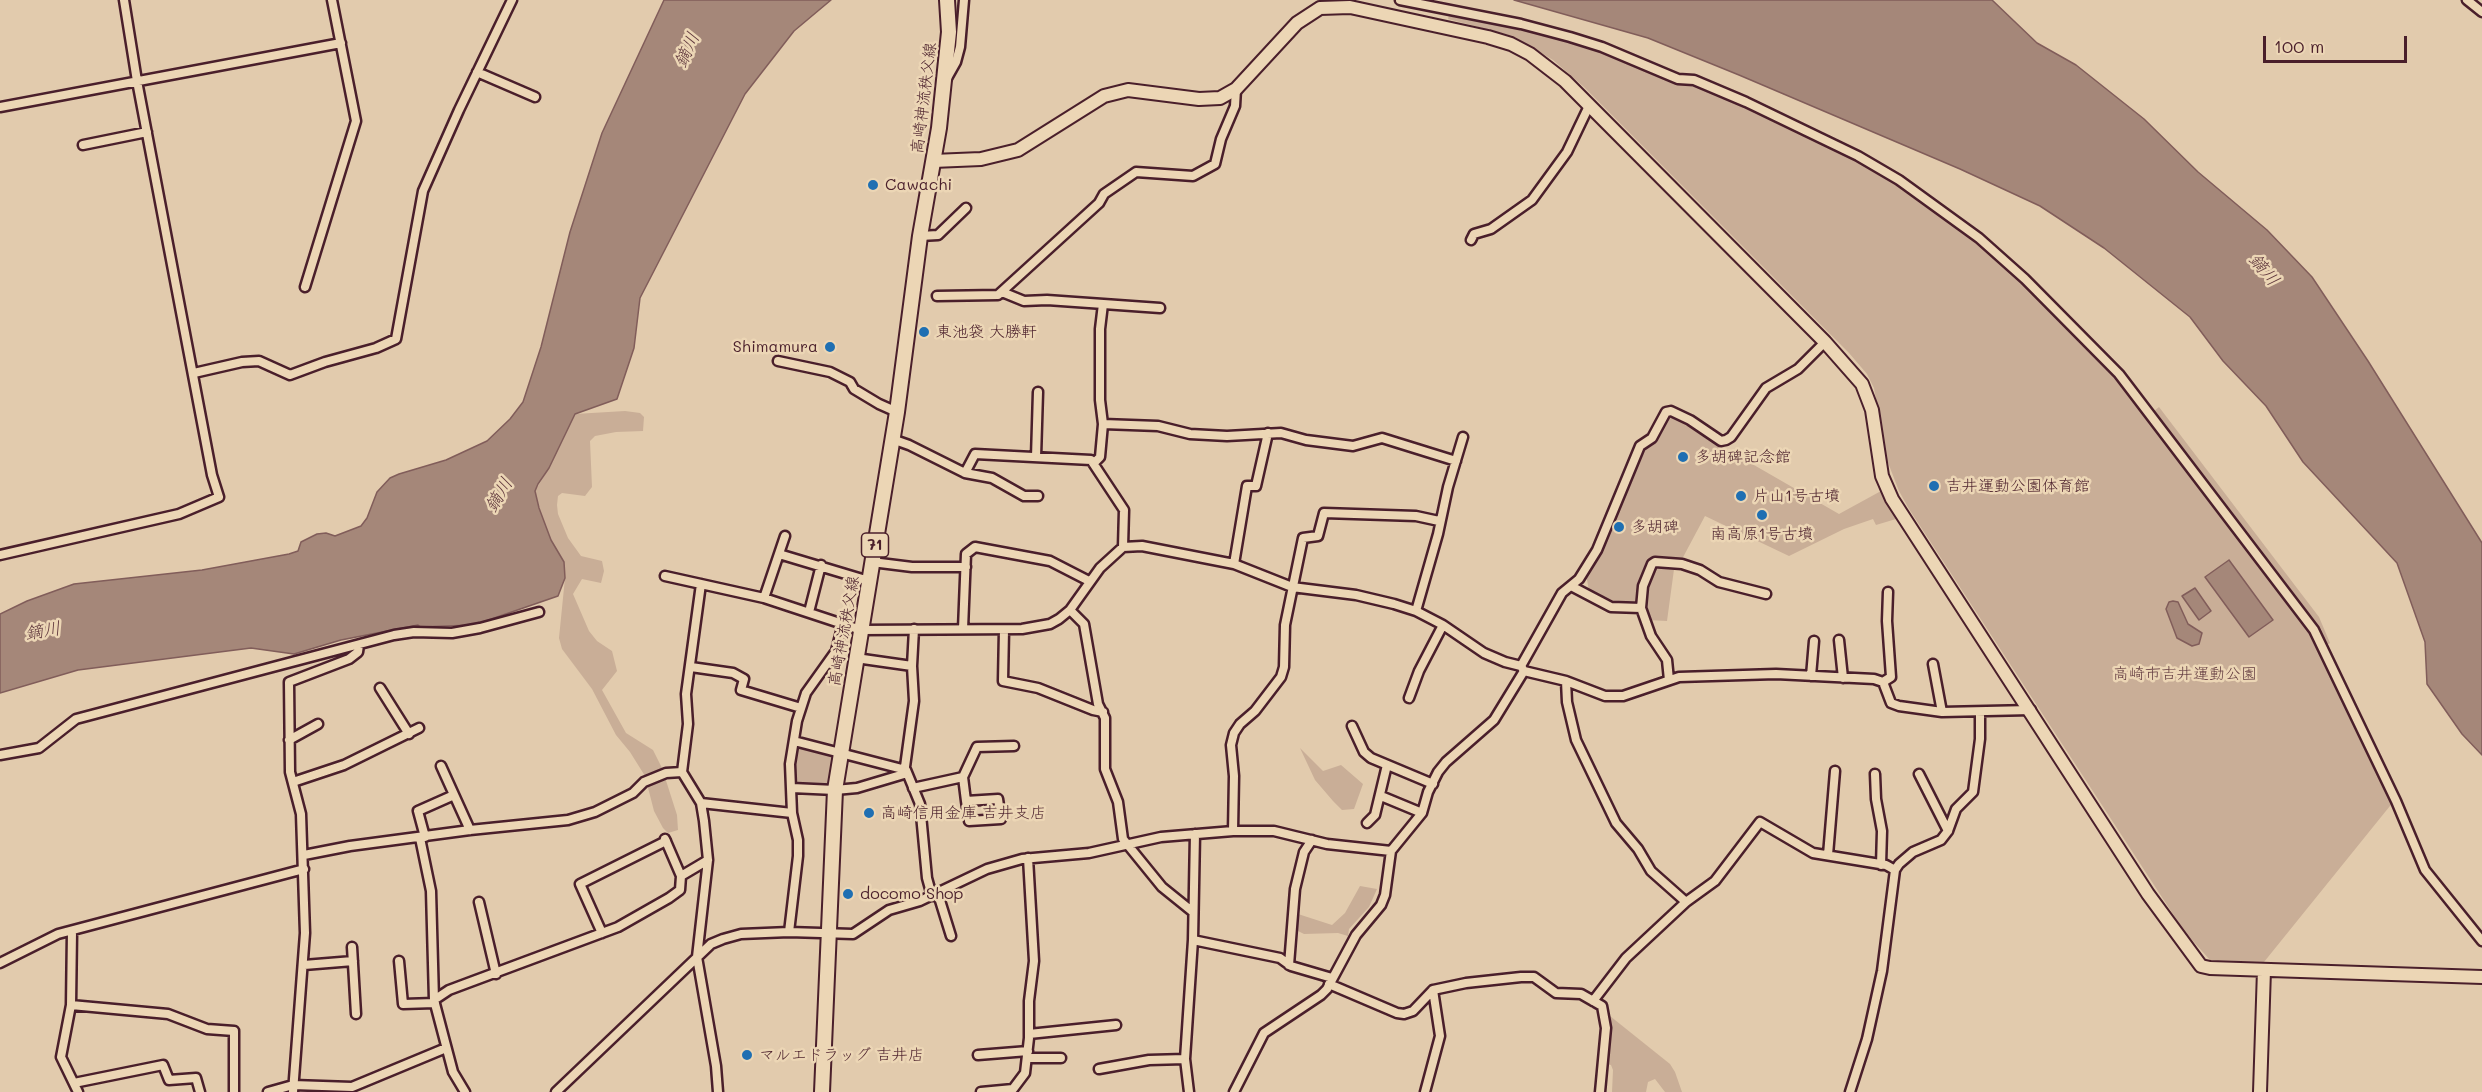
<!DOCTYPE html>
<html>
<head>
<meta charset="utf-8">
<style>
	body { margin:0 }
	#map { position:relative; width:2482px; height:1092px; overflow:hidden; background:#e2cbad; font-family:Mali,sans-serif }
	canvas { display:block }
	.scale { position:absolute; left:2263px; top:36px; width:144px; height:27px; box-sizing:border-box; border:3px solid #4a1f2b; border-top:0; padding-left:8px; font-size:18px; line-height:21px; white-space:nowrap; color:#4a1f2b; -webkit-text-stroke:4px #ecd6b5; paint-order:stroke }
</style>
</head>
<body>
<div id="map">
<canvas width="2482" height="1092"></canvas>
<div class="scale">100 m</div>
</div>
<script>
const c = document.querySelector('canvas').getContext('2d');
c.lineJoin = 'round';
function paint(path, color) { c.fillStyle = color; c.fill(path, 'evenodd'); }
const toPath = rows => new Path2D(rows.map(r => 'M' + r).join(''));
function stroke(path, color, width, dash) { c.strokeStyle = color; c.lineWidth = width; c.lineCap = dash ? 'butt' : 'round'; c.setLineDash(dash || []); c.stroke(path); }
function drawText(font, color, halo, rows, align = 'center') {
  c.font = font + ' Mali,"Klee One",sans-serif'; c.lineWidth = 5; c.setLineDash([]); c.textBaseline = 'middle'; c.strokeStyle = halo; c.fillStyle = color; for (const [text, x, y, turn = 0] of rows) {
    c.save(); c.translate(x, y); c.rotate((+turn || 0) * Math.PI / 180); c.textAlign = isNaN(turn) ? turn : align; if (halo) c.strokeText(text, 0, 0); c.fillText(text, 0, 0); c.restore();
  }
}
paint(toPath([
	[1451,7,1521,22,1678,75,1696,77,1796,121,1860,152,1940,204,1981,236,2027,277,2092,341,2153,412,2159,407,2319,617,2330,643,2325,646,2398,796,2264,962,2210,960,2184,931,1909,509,1899,491,1887,460,1874,388,1867,374,1849,353,1584,87,1553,60,1513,36,1448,19],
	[625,411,640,413,644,417,643,431,616,432,595,436,590,441,592,487,585,496,562,493,558,496,557,505,558,514,568,538,581,556,602,561,604,571,601,583,582,579,573,594,589,631,597,641,612,651,617,671,602,690,626,733,653,750,662,768,677,815,678,830,668,833,663,828,654,811,645,776,630,752,616,735,592,689,562,649,559,638,565,578,564,562,551,540,539,508,535,491,549,468,575,414],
	[1671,414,1714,442,1839,514,1881,491,1896,519,1876,525,1873,519,1844,529,1789,556,1705,516,1681,561,1675,562,1667,621,1648,620,1639,602,1634,606,1614,606,1589,591,1586,574,1642,448,1654,440],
	[799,745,833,753,829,787,794,785,795,747],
	[1300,748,1323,771,1341,765,1363,784,1354,809,1342,810,1333,801,1315,780],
	[1360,886,1377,889,1369,907,1349,929,1348,936,1338,933,1304,934,1296,930,1298,914,1332,925,1345,913],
	[1605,1012,1670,1064,1675,1072,1682,1092,1665,1092,1655,1079,1648,1082,1646,1092,1612,1092,1613,1070,1611,1065,1598,1062,1603,1041]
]), '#c9ae97');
const water = toPath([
	[664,0,831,0,794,31,745,94,640,298,634,348,617,399,575,414,549,468,538,484,535,491,539,508,551,540,564,562,565,578,558,596,474,625,420,627,418,625,341,640,294,654,251,648,78,670,0,693,0,614,27,601,74,584,202,570,289,554,298,551,301,542,317,534,326,533,335,536,361,526,367,518,377,492,390,478,399,474,446,460,487,441,510,419,523,402,541,347,570,232,602,133,664,0],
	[1514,0,1992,0,2037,43,2076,65,2144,119,2198,172,2267,230,2312,277,2368,361,2482,543,2482,755,2462,734,2427,684,2425,642,2397,563,2303,462,2266,406,2223,361,2190,317,2104,248,2040,206,1960,169,1739,75,1648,38,1514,0],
	[2229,560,2273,620,2249,637,2205,577,2229,560],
	[2195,588,2211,611,2199,620,2182,596,2195,588],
	[2173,601,2178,602,2188,624,2202,633,2199,644,2192,646,2177,638,2166,609,2169,602,2173,601]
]);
paint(water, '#a58779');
stroke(water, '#815d5a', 1.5);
const street = toPath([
	[1400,0,1521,24,1570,37,1602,47,1678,79,1694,80,1746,102,1858,156,1899,180,1979,238,2025,279,2119,374,2314,630,2396,801,2425,870,2482,941],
	[2467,0,2482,12],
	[477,72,535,97],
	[947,78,956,62,960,47,964,0],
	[0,107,341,43],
	[83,145,147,132],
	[920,236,938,235,966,208],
	[1471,240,1474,234,1491,229,1532,200,1567,152,1589,106],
	[305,287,356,121,332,0],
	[1002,292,1024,301,1047,300,1160,308],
	[937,296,998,295,1099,203,1104,194,1136,172,1193,176,1215,164,1221,139,1235,106,1236,89],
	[778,361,830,372,850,382,854,389,879,404,897,412],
	[194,373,242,362,259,361,290,375,325,362,376,348,396,339,423,191,459,110,512,0],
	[1103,424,1158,426,1190,434,1227,436,1281,433,1306,440,1353,446,1382,438,1456,461],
	[892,439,909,445,965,473,975,454,1091,460,1124,510,1123,547],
	[1036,457,1038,392],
	[1094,463,1100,457,1103,424,1100,400,1100,329,1103,304],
	[965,473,992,478,1024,496,1038,496],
	[779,554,869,581],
	[0,555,179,514,219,497,212,475,137,81,124,0],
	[872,562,912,567,966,567],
	[1234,564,1247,486,1256,486,1268,433],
	[665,576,764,598,861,630,1022,629,1050,624,1059,619,1070,610,1100,568,1123,547,1142,546,1234,564,1292,587,1356,595,1394,604,1416,611,1443,625,1484,653,1505,662,1521,666,1524,671,1566,681,1605,696,1623,696,1679,677,1776,674,1874,679,1883,682,1891,703,1899,706,1942,712,2031,710],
	[701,584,686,694,688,724,682,772,701,803,704,821,708,860,697,957,716,1066,718,1092],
	[1571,586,1611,607,1641,608],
	[764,598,785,536],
	[1070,610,1084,624,1098,704,1105,718,1105,769,1118,802,1123,839,1162,887,1193,912],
	[1416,611,1438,534,1448,487,1463,437],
	[809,612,821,565],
	[963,629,966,554,975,547,1050,561,1089,581],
	[1004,630,1003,681,1038,688,1093,710,1103,712],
	[1839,640,1843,678],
	[856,658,912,666],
	[1933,664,1942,712],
	[1521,666,1562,593,1579,579,1597,550,1640,446,1652,438,1666,412,1671,411,1690,420,1721,441,1726,440,1731,437,1766,388,1798,369,1825,342],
	[691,667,733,673,744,679,741,690,801,708],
	[1811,676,1814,641],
	[1669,680,1667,660,1651,636,1641,608,1643,586,1652,564,1655,562,1682,564,1700,570,1719,582,1766,594],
	[1566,681,1567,702,1576,740,1616,823,1638,849,1651,871,1686,902],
	[1883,682,1891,677,1887,621,1888,592],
	[380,688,409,734],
	[1409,698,1419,671,1443,625],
	[1352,726,1364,752,1371,758,1433,784],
	[289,740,318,724],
	[794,741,906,770,920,804,927,878,932,896],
	[0,755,39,748,76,719,394,635,414,632,452,633,480,628,539,612],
	[441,766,470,830],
	[1875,774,1876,799,1882,831,1881,865],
	[1919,774,1948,831],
	[963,777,977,747,1014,746],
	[293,782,344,765,419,728],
	[792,788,835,790,857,788,904,774,914,701,912,666,914,629],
	[913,788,963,777,966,801,969,821,1001,819,998,799,966,801],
	[1381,796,1422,813],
	[701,803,792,813],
	[1367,823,1375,815,1387,765],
	[1233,831,1234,776,1231,745,1234,733,1240,724,1255,711,1281,677,1284,667,1285,625,1303,538,1318,536,1324,513,1416,516,1439,521],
	[1195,834,1193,940,1280,958,1291,966,1332,978],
	[425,837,418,811,454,795],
	[420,838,431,891,434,1000,453,1072,465,1092],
	[304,855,350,846,470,830,568,820,595,812,633,793,644,782,666,773,682,772],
	[1828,855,1835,771],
	[681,876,708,860],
	[938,894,951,936],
	[479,902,496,974],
	[72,932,71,1005,61,1057,78,1092],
	[789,932,798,856,798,840,792,813,790,764,797,721,806,693,836,651,843,624],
	[602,933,580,884,666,841],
	[352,947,356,1014],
	[399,961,403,1004,435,1003],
	[0,963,58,934,304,869],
	[304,965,353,961],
	[1289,965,1295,889,1304,852,1312,840],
	[1329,984,1397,1013,1404,1014,1413,1011,1433,990,1466,983,1521,977,1534,977,1556,993,1581,994,1602,1006,1606,1028,1600,1092],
	[434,1000,449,990,465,984,618,927,669,898,680,890,681,876,665,839],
	[1593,1001,1626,958,1686,902,1715,881,1760,822,1813,853,1886,865,1895,870],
	[71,1005,168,1014,207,1029,234,1031,234,1092],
	[1029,1034,1116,1025],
	[978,1055,1028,1051],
	[1027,1058,1061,1058],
	[1099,1069,1149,1060,1185,1059],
	[74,1083,163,1065,169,1080,196,1078,200,1092],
	[268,1092,293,1085,352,1087,446,1048],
	[293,1092,305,933,301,814,290,772,289,682,349,659,358,652,359,645],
	[556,1092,711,944,723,939,741,934,789,932,853,934,889,910,920,901,987,869,1022,859,1089,853,1161,837,1233,831,1274,831,1327,844,1391,851],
	[981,1092,1013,1089,1025,1073,1029,1038,1029,1001,1034,961,1028,858],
	[1189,1092,1185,1059,1193,940],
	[1234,1092,1264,1033,1321,995,1327,989,1356,935,1381,905,1385,895,1391,851,1422,813,1428,792,1438,772,1446,762,1494,720,1524,671],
	[1425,1092,1440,1036,1433,990],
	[1850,1092,1867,1039,1882,971,1895,870,1899,864,1913,852,1941,840,1948,831,1956,809,1973,792,1980,739,1980,712]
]);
const secondary = toPath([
	[933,161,981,159,1018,150,1104,96,1128,90,1199,99,1220,98,1236,89,1297,23,1320,8,1350,7,1488,37,1511,44,1530,54,1565,81,1825,342,1862,384,1872,410,1882,476,1892,499,2148,894,2201,966,2210,968,2482,977],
	[2260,1092,2264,970]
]);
const primary = toPath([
	[822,1092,835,790,897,412,920,236,939,128,949,32,947,0]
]);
stroke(street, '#4a1f2b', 13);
stroke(secondary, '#4a1f2b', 16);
stroke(primary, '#4a1f2b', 18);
stroke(street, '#ecd6b5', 8);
stroke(secondary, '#ecd6b5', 12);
stroke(primary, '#ecd6b5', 14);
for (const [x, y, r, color] of [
	[873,185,6,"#1f6fb2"],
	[924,332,6,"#1f6fb2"],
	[830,347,6,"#1f6fb2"],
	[1683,457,6,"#1f6fb2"],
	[1934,486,6,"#1f6fb2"],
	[1741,496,6,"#1f6fb2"],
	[1762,515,6,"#1f6fb2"],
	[1619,527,6,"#1f6fb2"],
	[869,813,6,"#1f6fb2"],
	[848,894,6,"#1f6fb2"],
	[747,1055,6,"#1f6fb2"]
]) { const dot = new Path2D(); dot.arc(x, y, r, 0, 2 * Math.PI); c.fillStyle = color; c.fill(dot); stroke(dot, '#ecd6b5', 2); }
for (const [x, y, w] of [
	[875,545,27]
]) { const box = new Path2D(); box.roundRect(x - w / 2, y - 12, w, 24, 4.5); c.fillStyle = '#ecd6b5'; c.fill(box); stroke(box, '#4a1f2b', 1.5); }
drawText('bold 15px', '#4a1f2b', null, [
	["71",875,545]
]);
drawText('16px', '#4a1f2b', '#ecd6b5', [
	["高崎神流秩父線",924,98,-83],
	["高崎神流秩父線",844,631,-80]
]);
drawText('16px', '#4a1f2b', '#ecd6b5', [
	["Cawachi",885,185],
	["東池袋 大勝軒",936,332],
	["Shimamura",818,347,"right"],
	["多胡碑記念館",1695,457],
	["吉井運動公園体育館",1946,486],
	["片山1号古墳",1753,496],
	["多胡碑",1631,527],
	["南高原1号古墳",1762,534,"center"],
	["高崎信用金庫 吉井支店",881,813],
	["docomo Shop",860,894],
	["マルエドラッグ 吉井店",759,1055]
], 'left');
drawText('16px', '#633c41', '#ecd6b5', [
	["高崎市吉井運動公園",2185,674]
]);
drawText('italic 18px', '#61393e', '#ecd6b5', [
	["鏑川",687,50,-65],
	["鏑川",2264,270,50],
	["鏑川",499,495,-59],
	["鏑川",43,631,-9]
]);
</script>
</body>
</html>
